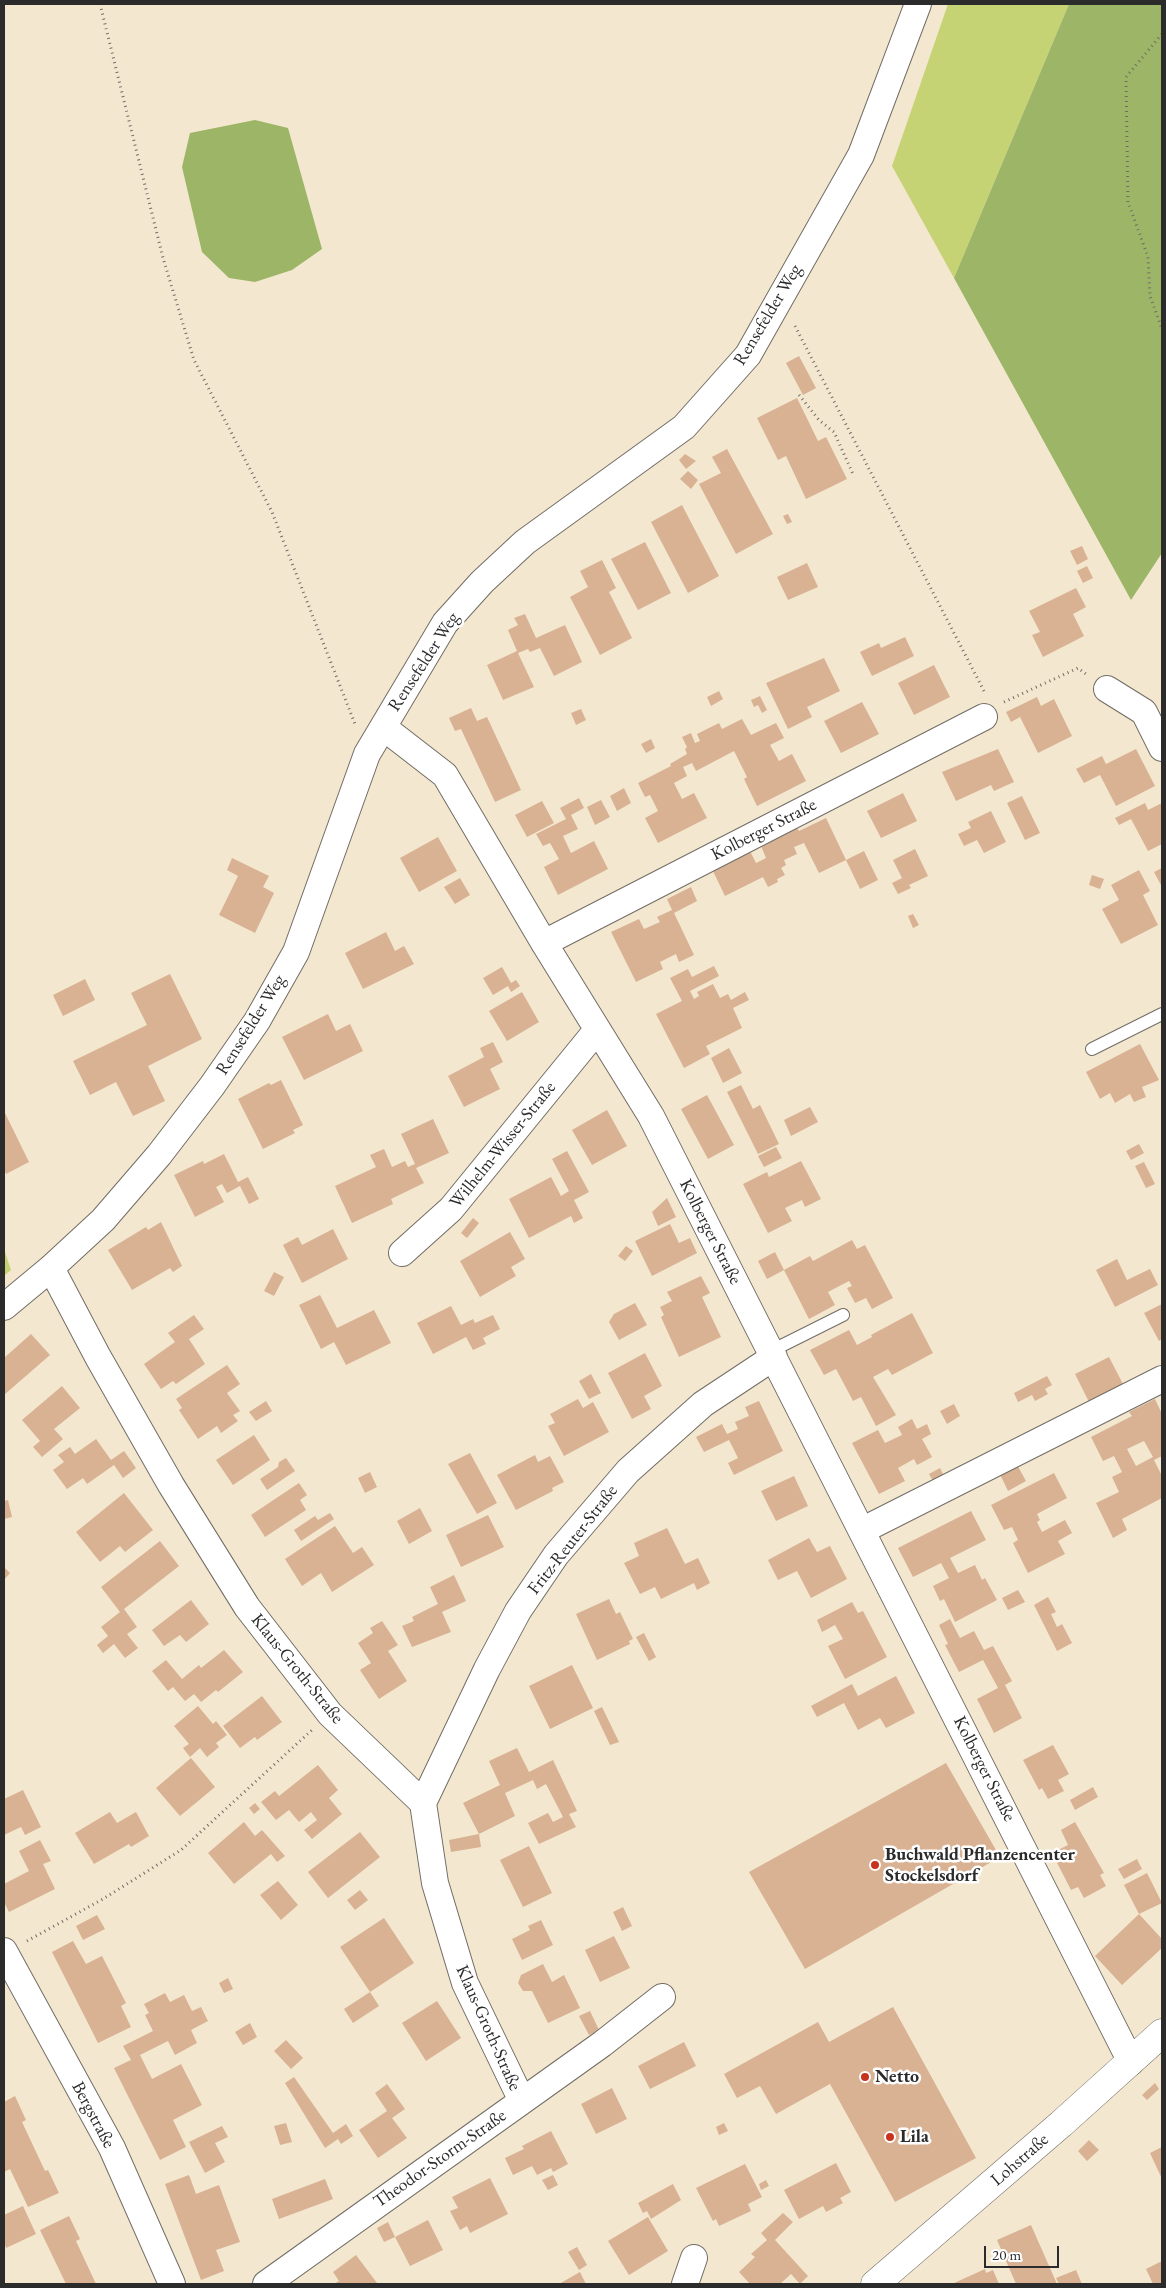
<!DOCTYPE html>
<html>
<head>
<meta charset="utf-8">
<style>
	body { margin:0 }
	#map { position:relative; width:1166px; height:2288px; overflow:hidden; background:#f4e7d0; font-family:"EB Garamond",serif }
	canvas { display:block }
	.frame { position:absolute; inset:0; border:5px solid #2b2b2b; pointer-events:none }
	.scale { position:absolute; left:984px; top:2246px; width:75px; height:22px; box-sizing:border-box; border:2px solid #2b2b2b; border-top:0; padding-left:6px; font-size:15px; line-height:18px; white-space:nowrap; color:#2b2b2b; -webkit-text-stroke:4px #fff; paint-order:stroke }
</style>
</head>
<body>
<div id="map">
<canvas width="1166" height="2288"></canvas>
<div class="frame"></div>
<div class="scale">20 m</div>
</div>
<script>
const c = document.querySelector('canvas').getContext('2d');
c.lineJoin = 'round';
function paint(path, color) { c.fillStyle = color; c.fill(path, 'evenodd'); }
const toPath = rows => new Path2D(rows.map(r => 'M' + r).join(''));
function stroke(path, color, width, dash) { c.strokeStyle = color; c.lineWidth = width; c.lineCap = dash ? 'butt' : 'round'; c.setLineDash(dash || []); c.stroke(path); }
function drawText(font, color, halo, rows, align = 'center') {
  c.font = font + ' "EB Garamond",serif'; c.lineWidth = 5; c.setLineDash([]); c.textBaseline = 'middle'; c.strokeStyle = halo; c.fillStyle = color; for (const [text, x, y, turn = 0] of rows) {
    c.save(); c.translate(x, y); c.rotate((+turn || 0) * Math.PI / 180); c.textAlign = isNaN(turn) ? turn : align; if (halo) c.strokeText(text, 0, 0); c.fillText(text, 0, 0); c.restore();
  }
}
paint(toPath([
	[948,4,1069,4,954,278,892,166],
	[4,1249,11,1270,4,1276]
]), '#c5d375');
paint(toPath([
	[1069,4,1162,4,1162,553,1131,600,954,278],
	[255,120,288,128,322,249,292,270,255,282,229,278,202,252,182,167,190,133]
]), '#9cb566');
paint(toPath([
	[799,356,816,388,803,395,786,363],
	[797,398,818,441,826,437,847,479,806,499,786,456,778,460,757,418],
	[727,449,773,534,736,554,699,484,721,473,712,457],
	[685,454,696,461,686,469,679,460],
	[688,471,698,480,691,489,680,479],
	[682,505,719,576,688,593,651,522],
	[788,514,792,522,787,524,783,516],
	[645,542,671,593,638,610,611,559],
	[1082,546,1088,559,1077,565,1070,551],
	[602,560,616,588,609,592,632,638,600,655,570,597,588,587,580,571],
	[807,563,818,587,788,600,777,577],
	[1087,566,1093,578,1083,583,1077,571],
	[1076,588,1086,607,1073,614,1084,636,1043,657,1032,635,1040,632,1029,611],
	[525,614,536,638,565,625,582,662,554,676,540,648,530,652,528,649,518,653,534,687,503,700,487,665,517,651,508,630,518,625,514,618],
	[905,637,914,656,872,676,860,652,879,643,881,648],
	[824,658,840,691,807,707,812,717,788,729,766,683],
	[934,665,950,697,914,715,898,683],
	[719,691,723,699,711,706,707,697],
	[760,696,767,710,762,713,758,705,754,707,751,700],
	[1037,697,1041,706,1054,699,1072,736,1038,753,1020,717,1011,722,1006,712],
	[862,702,879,734,841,753,824,721],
	[471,708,477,721,487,717,521,790,495,802,461,729,455,731,449,718],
	[581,709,586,720,576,725,571,713],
	[742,719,751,735,776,723,784,738,770,745,779,761,792,754,806,781,757,806,744,779,747,777,734,751,696,771,692,763,683,767,687,776,674,783,682,799,694,793,707,818,658,843,645,818,658,811,650,795,645,797,638,783,671,766,670,764,687,754,685,749,687,747,682,737,691,733,695,743,700,741,697,734,719,723,722,729],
	[651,739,655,748,646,753,641,744],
	[998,749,1014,782,994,791,991,785,956,801,942,772],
	[1136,749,1155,786,1116,806,1100,775,1084,783,1076,769,1102,756,1106,764],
	[624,788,631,803,617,811,610,796],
	[903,793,917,821,881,838,867,811],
	[1022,796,1040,833,1025,840,1007,803],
	[579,798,584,808,571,815,578,829,563,836,571,853,594,841,608,869,558,895,544,867,559,859,550,843,543,846,536,834,566,819,560,808],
	[601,800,610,817,595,825,587,807],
	[542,801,554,823,527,837,515,815],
	[1145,803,1148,810,1162,803,1162,844,1148,851,1131,819,1119,825,1115,818],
	[991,811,1006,842,984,853,977,840,964,846,958,834,971,828,968,822],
	[826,818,846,860,819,873,804,843,794,847,797,854,784,860,786,865,781,868,785,875,777,879,778,882,768,887,763,877,725,896,711,867,749,849,756,863,766,858,759,841,795,824,799,831],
	[438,837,457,871,419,892,400,858],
	[915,849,928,876,909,885,911,888,898,894,892,883,902,878,893,860],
	[864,851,878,880,860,889,846,860],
	[232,858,269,876,263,887,274,893,255,933,219,915,238,876,227,870],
	[1162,868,1162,887,1154,872],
	[1139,870,1150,891,1143,895,1158,925,1121,944,1102,909,1119,900,1111,885],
	[1092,875,1104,879,1100,889,1089,885],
	[460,878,470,895,455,904,444,887],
	[691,887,697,901,674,913,694,955,679,962,676,954,660,962,663,969,636,982,611,932,639,919,644,929,660,922,657,917,672,910,667,899],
	[913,914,919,925,913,928,908,916],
	[386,932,395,951,404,946,414,964,363,989,345,953],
	[714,966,719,976,690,991,694,999,699,996,697,992,713,984,720,998,728,994,731,1000,745,992,749,1000,733,1008,742,1028,706,1046,710,1054,684,1068,656,1014,682,1001,670,978,688,969,692,977],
	[502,967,511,983,516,980,520,986,511,992,508,986,493,995,483,978],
	[170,974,202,1039,148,1066,165,1101,133,1116,116,1082,90,1095,73,1061,147,1025,131,993],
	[85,979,95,1000,63,1016,53,995],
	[522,992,539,1022,507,1041,489,1011],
	[328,1014,336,1031,350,1024,363,1051,304,1080,282,1037],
	[493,1042,503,1062,490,1069,500,1089,464,1107,448,1076,484,1057,480,1048],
	[1140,1044,1159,1080,1142,1087,1146,1097,1134,1102,1130,1094,1115,1103,1110,1093,1100,1099,1086,1072],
	[729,1048,742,1073,723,1083,711,1058],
	[281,1080,303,1125,293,1130,295,1133,263,1149,238,1099,269,1083,271,1085],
	[741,1085,753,1109,760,1105,779,1144,758,1154,727,1092],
	[707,1095,734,1145,708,1159,681,1109],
	[810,1107,818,1122,791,1136,784,1120],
	[607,1110,627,1146,592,1165,572,1130],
	[4,1111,29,1162,6,1174,4,1169],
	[433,1119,449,1153,416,1168,424,1183,391,1199,393,1204,352,1223,335,1186,376,1167,370,1155,384,1149,392,1167,405,1161,408,1167,415,1164,401,1134],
	[1139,1144,1144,1153,1131,1160,1126,1151],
	[776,1147,782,1158,764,1167,758,1156],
	[567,1151,589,1192,574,1200,583,1218,574,1223,571,1216,529,1238,509,1199,551,1177,561,1196,569,1191,552,1159],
	[224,1154,238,1182,248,1177,259,1199,249,1204,240,1186,227,1193,222,1184,216,1187,224,1202,195,1217,174,1175,203,1161,204,1164],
	[801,1161,821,1199,805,1207,802,1200,785,1208,792,1221,768,1233,743,1184,767,1172,769,1177],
	[1144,1162,1155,1184,1146,1188,1135,1166],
	[667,1198,676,1217,658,1226,652,1212],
	[473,1218,479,1223,467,1238,461,1233],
	[161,1222,182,1266,173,1272,170,1268,132,1290,108,1250,146,1227,148,1230],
	[670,1224,679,1243,690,1238,697,1253,652,1276,635,1241],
	[333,1229,348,1259,302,1283,283,1245,298,1237,302,1245],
	[510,1232,525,1259,511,1267,516,1276,480,1297,460,1261],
	[852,1240,857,1249,865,1245,893,1298,872,1309,866,1298,855,1303,847,1288,852,1286,849,1281,828,1292,835,1305,809,1319,784,1270,810,1256,813,1261],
	[626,1246,633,1251,625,1261,618,1256],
	[775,1252,784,1270,767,1279,758,1261],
	[1117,1259,1127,1280,1150,1269,1158,1285,1115,1307,1096,1270],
	[274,1272,284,1277,274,1296,264,1291],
	[701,1276,710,1293,702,1297,721,1337,679,1357,661,1317,664,1315,660,1307,672,1301,667,1292],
	[320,1295,337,1328,374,1310,391,1343,346,1365,334,1342,321,1349,299,1305],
	[635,1303,647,1325,619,1340,609,1322,614,1314],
	[1162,1304,1162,1339,1159,1341,1144,1313],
	[451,1306,461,1325,473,1319,475,1323,493,1315,500,1329,483,1338,486,1344,473,1350,466,1337,433,1354,417,1323],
	[912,1313,933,1353,892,1375,888,1369,873,1377,896,1415,876,1426,861,1397,853,1401,836,1369,824,1375,810,1350,849,1330,857,1345,872,1337,871,1335],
	[194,1315,204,1329,189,1339,205,1364,176,1384,173,1381,161,1389,144,1364,175,1342,168,1333],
	[31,1334,50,1355,4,1395,4,1358],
	[645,1353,662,1386,644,1396,651,1409,632,1419,608,1373],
	[1109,1357,1123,1384,1089,1402,1075,1374],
	[227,1365,240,1384,227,1393,240,1411,233,1415,238,1421,221,1433,217,1426,198,1439,179,1410,182,1408,176,1399],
	[591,1374,601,1393,589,1399,579,1381],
	[1047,1376,1052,1385,1045,1389,1048,1394,1035,1401,1032,1395,1018,1402,1014,1393],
	[62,1386,80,1408,54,1429,63,1439,42,1457,33,1447,40,1441,22,1420],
	[578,1399,583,1408,593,1402,609,1432,564,1456,548,1426,555,1423,550,1414],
	[1155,1399,1162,1414,1162,1456,1154,1460,1162,1476,1162,1498,1122,1519,1127,1530,1113,1538,1096,1503,1119,1492,1112,1477,1122,1472,1114,1456,1103,1461,1091,1437,1132,1416,1129,1412],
	[1144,1441,1153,1457,1136,1466,1127,1449],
	[266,1401,272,1411,256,1421,249,1412],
	[759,1401,783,1451,734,1475,728,1463,738,1458,729,1440,704,1452,696,1437,722,1424,727,1434,738,1429,735,1422,749,1416,745,1407],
	[954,1404,960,1416,947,1424,940,1411],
	[912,1419,917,1429,927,1424,931,1434,922,1439,932,1457,917,1465,914,1459,898,1468,905,1481,879,1494,852,1443,878,1430,885,1443,902,1435,898,1427],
	[254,1435,270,1460,233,1485,216,1460],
	[96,1439,111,1460,124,1451,136,1468,123,1478,114,1465,87,1484,83,1478,67,1489,53,1470,64,1462,58,1455,70,1447,75,1454],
	[470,1453,497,1503,477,1514,448,1464],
	[535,1455,538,1462,550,1456,564,1482,552,1488,553,1491,516,1510,497,1475],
	[286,1458,295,1471,267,1490,260,1479,278,1467,279,1462],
	[1015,1461,1026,1481,1008,1491,998,1470],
	[940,1468,945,1478,934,1483,929,1474],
	[370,1472,377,1487,365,1493,358,1478],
	[1054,1473,1067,1498,1037,1514,1040,1520,1037,1522,1042,1532,1065,1520,1072,1533,1058,1541,1065,1554,1028,1573,1013,1543,1018,1540,1012,1527,1004,1530,991,1505],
	[794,1476,808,1506,776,1521,761,1491],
	[299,1483,307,1495,300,1500,306,1510,265,1537,251,1515],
	[124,1493,153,1530,125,1552,120,1546,100,1562,76,1532],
	[8,1500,12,1517,4,1519,4,1501],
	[420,1508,432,1531,409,1544,397,1521],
	[971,1511,986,1540,950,1558,958,1573,975,1565,982,1580,985,1578,997,1600,955,1622,944,1599,940,1601,933,1586,949,1578,941,1563,913,1577,898,1548],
	[330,1513,334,1519,301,1541,294,1530,315,1516,318,1520],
	[488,1515,504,1547,461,1567,446,1535],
	[335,1526,353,1553,362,1547,374,1565,332,1592,321,1573,302,1586,285,1559],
	[667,1528,685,1564,698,1558,710,1583,697,1590,694,1583,661,1599,655,1587,640,1594,624,1563,639,1556,634,1543],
	[809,1538,817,1552,830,1546,847,1579,811,1598,797,1571,778,1580,768,1560],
	[160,1541,179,1566,124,1609,137,1627,127,1634,138,1648,125,1658,114,1644,103,1653,97,1645,108,1636,101,1627,120,1612,101,1587],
	[4,1567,10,1573,4,1580],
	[454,1575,466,1601,442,1612,451,1632,412,1647,402,1626,414,1621,412,1617,438,1604,430,1587],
	[1018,1590,1025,1602,1008,1610,1002,1598],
	[1048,1597,1056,1612,1051,1614,1057,1627,1062,1624,1072,1643,1057,1651,1034,1605],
	[609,1599,616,1614,620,1612,633,1639,629,1641,630,1644,597,1660,576,1614],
	[191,1600,209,1624,186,1642,180,1635,164,1646,152,1630],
	[852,1602,858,1613,863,1611,887,1657,845,1679,828,1646,843,1639,835,1625,822,1632,817,1620],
	[950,1619,960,1638,974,1631,984,1650,993,1646,1012,1681,1005,1685,1022,1718,994,1733,977,1699,998,1688,983,1660,959,1672,945,1645,948,1644,939,1625],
	[382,1621,398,1645,388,1651,407,1681,379,1699,360,1670,371,1663,358,1643,373,1633,370,1628],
	[644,1633,656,1657,649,1661,636,1637],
	[224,1650,243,1672,218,1692,216,1690,201,1702,194,1694,185,1701,173,1687,168,1691,152,1671,166,1660,182,1679,199,1665,201,1668],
	[572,1665,593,1708,550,1729,529,1686],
	[896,1676,915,1713,886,1728,880,1718,858,1730,844,1703,817,1717,811,1706,852,1684,858,1696],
	[262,1696,282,1722,257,1740,255,1737,240,1748,223,1726],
	[198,1706,213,1724,216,1721,227,1735,216,1743,219,1747,207,1757,200,1748,190,1757,183,1748,189,1744,174,1726],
	[602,1707,619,1742,610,1745,594,1711],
	[1053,1745,1069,1774,1058,1780,1064,1791,1048,1799,1042,1788,1039,1790,1023,1760],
	[517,1748,529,1772,553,1760,577,1811,569,1814,576,1827,539,1844,528,1823,548,1813,553,1822,563,1817,546,1784,537,1789,533,1780,505,1793,515,1816,479,1834,481,1847,451,1852,449,1840,479,1834,463,1803,500,1785,489,1761],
	[191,1758,215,1787,180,1816,156,1788],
	[946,1763,1000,1857,805,1969,749,1872],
	[318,1765,338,1790,329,1798,342,1814,312,1839,304,1830,317,1820,311,1812,299,1822,289,1810,276,1820,261,1802,275,1791,279,1796],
	[1093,1787,1098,1797,1075,1810,1070,1800],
	[23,1790,41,1827,25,1835,21,1827,4,1835,4,1799],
	[255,1803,260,1809,254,1814,249,1808],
	[110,1812,117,1823,136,1812,149,1836,131,1847,129,1844,94,1864,75,1833],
	[244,1822,255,1836,262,1830,285,1856,277,1862,271,1854,234,1884,208,1853],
	[1075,1822,1104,1873,1100,1875,1106,1886,1084,1898,1078,1887,1071,1890,1052,1853,1068,1845,1061,1830],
	[360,1832,380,1857,328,1898,308,1872],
	[40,1840,51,1861,43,1864,55,1889,9,1912,4,1902,4,1884,29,1871,19,1851],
	[529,1846,552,1893,523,1907,500,1860],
	[1137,1859,1142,1869,1124,1879,1118,1869],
	[1147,1873,1162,1903,1139,1914,1124,1885],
	[278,1881,298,1905,281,1920,260,1895],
	[360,1890,368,1900,355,1910,347,1900],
	[623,1907,632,1926,622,1931,613,1912],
	[1139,1914,1162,1939,1162,1948,1122,1985,1095,1956],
	[97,1915,105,1929,83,1940,76,1926],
	[384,1918,414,1963,370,1992,340,1947],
	[541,1920,553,1945,522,1960,512,1939,530,1930,528,1926],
	[614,1936,630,1968,600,1982,585,1950],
	[73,1941,86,1964,102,1956,126,2003,121,2006,131,2027,98,2043,52,1952],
	[543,1964,552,1982,564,1975,580,2008,548,2023,532,1991,523,1991,518,1983,521,1975],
	[228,1978,233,1989,224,1993,219,1983],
	[370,1992,379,2006,353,2023,344,2009],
	[165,1993,170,2002,184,1995,192,2011,201,2007,208,2021,191,2030,197,2043,175,2055,168,2041,140,2055,152,2079,181,2064,202,2105,173,2120,186,2147,160,2160,114,2068,131,2060,123,2046,153,2031,145,2015,149,2013,144,2004],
	[437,2001,461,2038,426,2061,402,2023],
	[893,2007,976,2158,895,2202,830,2084,776,2114,760,2086,737,2098,724,2074,818,2022,829,2042],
	[590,2011,599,2030,589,2035,579,2016],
	[250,2023,257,2037,243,2045,235,2032],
	[286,2040,303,2058,291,2069,274,2051],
	[684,2042,696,2066,650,2089,638,2066],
	[294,2077,333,2133,346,2124,353,2136,341,2144,338,2139,325,2148,285,2083],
	[1155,2083,1159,2089,1147,2100,1142,2095],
	[387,2084,405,2109,392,2118,407,2138,378,2158,359,2130,387,2111,375,2093],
	[612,2088,627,2119,596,2134,581,2104],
	[15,2096,26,2120,22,2122,45,2171,48,2170,59,2193,28,2207,10,2169,4,2172,4,2102],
	[286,2123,292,2142,280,2145,274,2126],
	[724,2123,728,2131,719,2135,716,2127],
	[222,2126,228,2137,215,2143,225,2162,205,2173,189,2142],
	[551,2131,568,2164,553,2172,551,2168,537,2175,532,2166,513,2175,505,2158,524,2149,522,2146],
	[1089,2140,1099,2150,1087,2161,1078,2151],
	[1162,2147,1162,2179,1150,2153],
	[836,2163,851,2192,840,2198,843,2203,826,2212,823,2206,799,2219,784,2190],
	[745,2164,762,2197,748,2204,751,2211,719,2226,716,2219,713,2221,696,2188],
	[189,2175,196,2194,219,2185,240,2242,216,2250,224,2271,201,2280,165,2184],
	[553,2175,558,2185,548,2190,542,2180],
	[490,2178,508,2214,470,2233,467,2226,460,2230,450,2211,458,2208,452,2197],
	[325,2179,333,2199,279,2219,272,2199],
	[766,2180,769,2186,761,2190,759,2184],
	[673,2184,681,2200,651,2219,647,2211,643,2213,638,2203],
	[23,2206,36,2234,6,2248,4,2242,4,2215],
	[783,2213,793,2222,775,2240,808,2276,800,2284,791,2274,780,2284,750,2284,739,2272,755,2257,751,2254,767,2240,761,2233],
	[69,2216,80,2239,76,2241,96,2284,66,2284,40,2230],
	[648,2217,668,2251,629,2275,608,2241],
	[428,2220,443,2250,410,2266,395,2237],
	[388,2222,395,2237,384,2242,377,2228],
	[1031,2225,1057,2284,1016,2284,997,2240],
	[577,2247,587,2265,579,2270,568,2252],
	[356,2255,377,2283,334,2284,339,2281,333,2272],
	[1162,2261,1162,2284,1153,2284,1146,2269],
	[985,2269,986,2273,993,2270,999,2284,952,2284],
	[1076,2270,1082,2284,1059,2284,1056,2278],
	[580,2272,586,2284,559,2284]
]), '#d8b292');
const service = toPath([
	[1092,1049,1162,1014],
	[771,1351,843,1315]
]);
const minor = toPath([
	[1107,689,1144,712,1162,748],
	[383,727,445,775,544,943,651,1116,1131,2062],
	[544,943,984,717],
	[402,1253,451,1209,597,1030],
	[51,1268,98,1357,171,1485,247,1607,330,1714,423,1803,435,1883,465,1983,522,2101],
	[4,1307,51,1268,103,1220,159,1155,212,1086,257,1021,296,952,367,754,445,623,482,582,525,542,684,427,748,355,861,155,918,4],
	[863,1530,1162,1379],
	[423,1803,487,1669,518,1611,556,1555,628,1471,703,1404,774,1357],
	[4,1951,112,2148,172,2284],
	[266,2284,602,2044,662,1997],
	[685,2284,694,2258]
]);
const secondary = toPath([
	[875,2284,1061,2124,1162,2033]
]);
stroke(service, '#716d65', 14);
stroke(minor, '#716d65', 28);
stroke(secondary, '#716d65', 29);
stroke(toPath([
	[100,4,163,258,194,360,272,512,355,724],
	[1162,34,1126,77,1128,202,1148,257,1150,296,1162,329],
	[795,326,984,691],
	[799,395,819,420,834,432,853,474],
	[1004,702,1078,668,1086,674],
	[27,1941,103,1899,181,1850,312,1730]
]), '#716d65', 3, [1, 4]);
stroke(service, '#fff', 12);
stroke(minor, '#fff', 26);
stroke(secondary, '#fff', 28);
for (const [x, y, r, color] of [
	[875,1865,5,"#c8321e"],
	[865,2077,5,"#c8321e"],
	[890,2137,5,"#c8321e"]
]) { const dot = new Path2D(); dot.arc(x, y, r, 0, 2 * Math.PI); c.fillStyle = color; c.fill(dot); stroke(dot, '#fff', 2); }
drawText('18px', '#2b2b2b', '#fff', [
	["Rensefelder Weg",768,315,-59],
	["Rensefelder Weg",424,662,-57],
	["Kolberger Straße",764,830,-27],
	["Rensefelder Weg",251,1025,-58],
	["Wilhelm-Wisser-Straße",503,1145,-51],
	["Kolberger Straße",710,1232,63],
	["Fritz-Reuter-Straße",573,1540,-52],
	["Klaus-Groth-Straße",297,1669,51],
	["Kolberger Straße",984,1769,63],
	["Klaus-Groth-Straße",488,2028,66],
	["Bergstraße",93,2115,62],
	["Theodor-Storm-Straße",440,2159,-35],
	["Lohstraße",1020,2160,-41]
]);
drawText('bold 18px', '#2b2b2b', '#fff', [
	["Buchwald Pflanzencenter",885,1855],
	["Stockelsdorf",885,1876],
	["Netto",875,2077],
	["Lila",900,2137]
], 'left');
</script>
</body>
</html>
